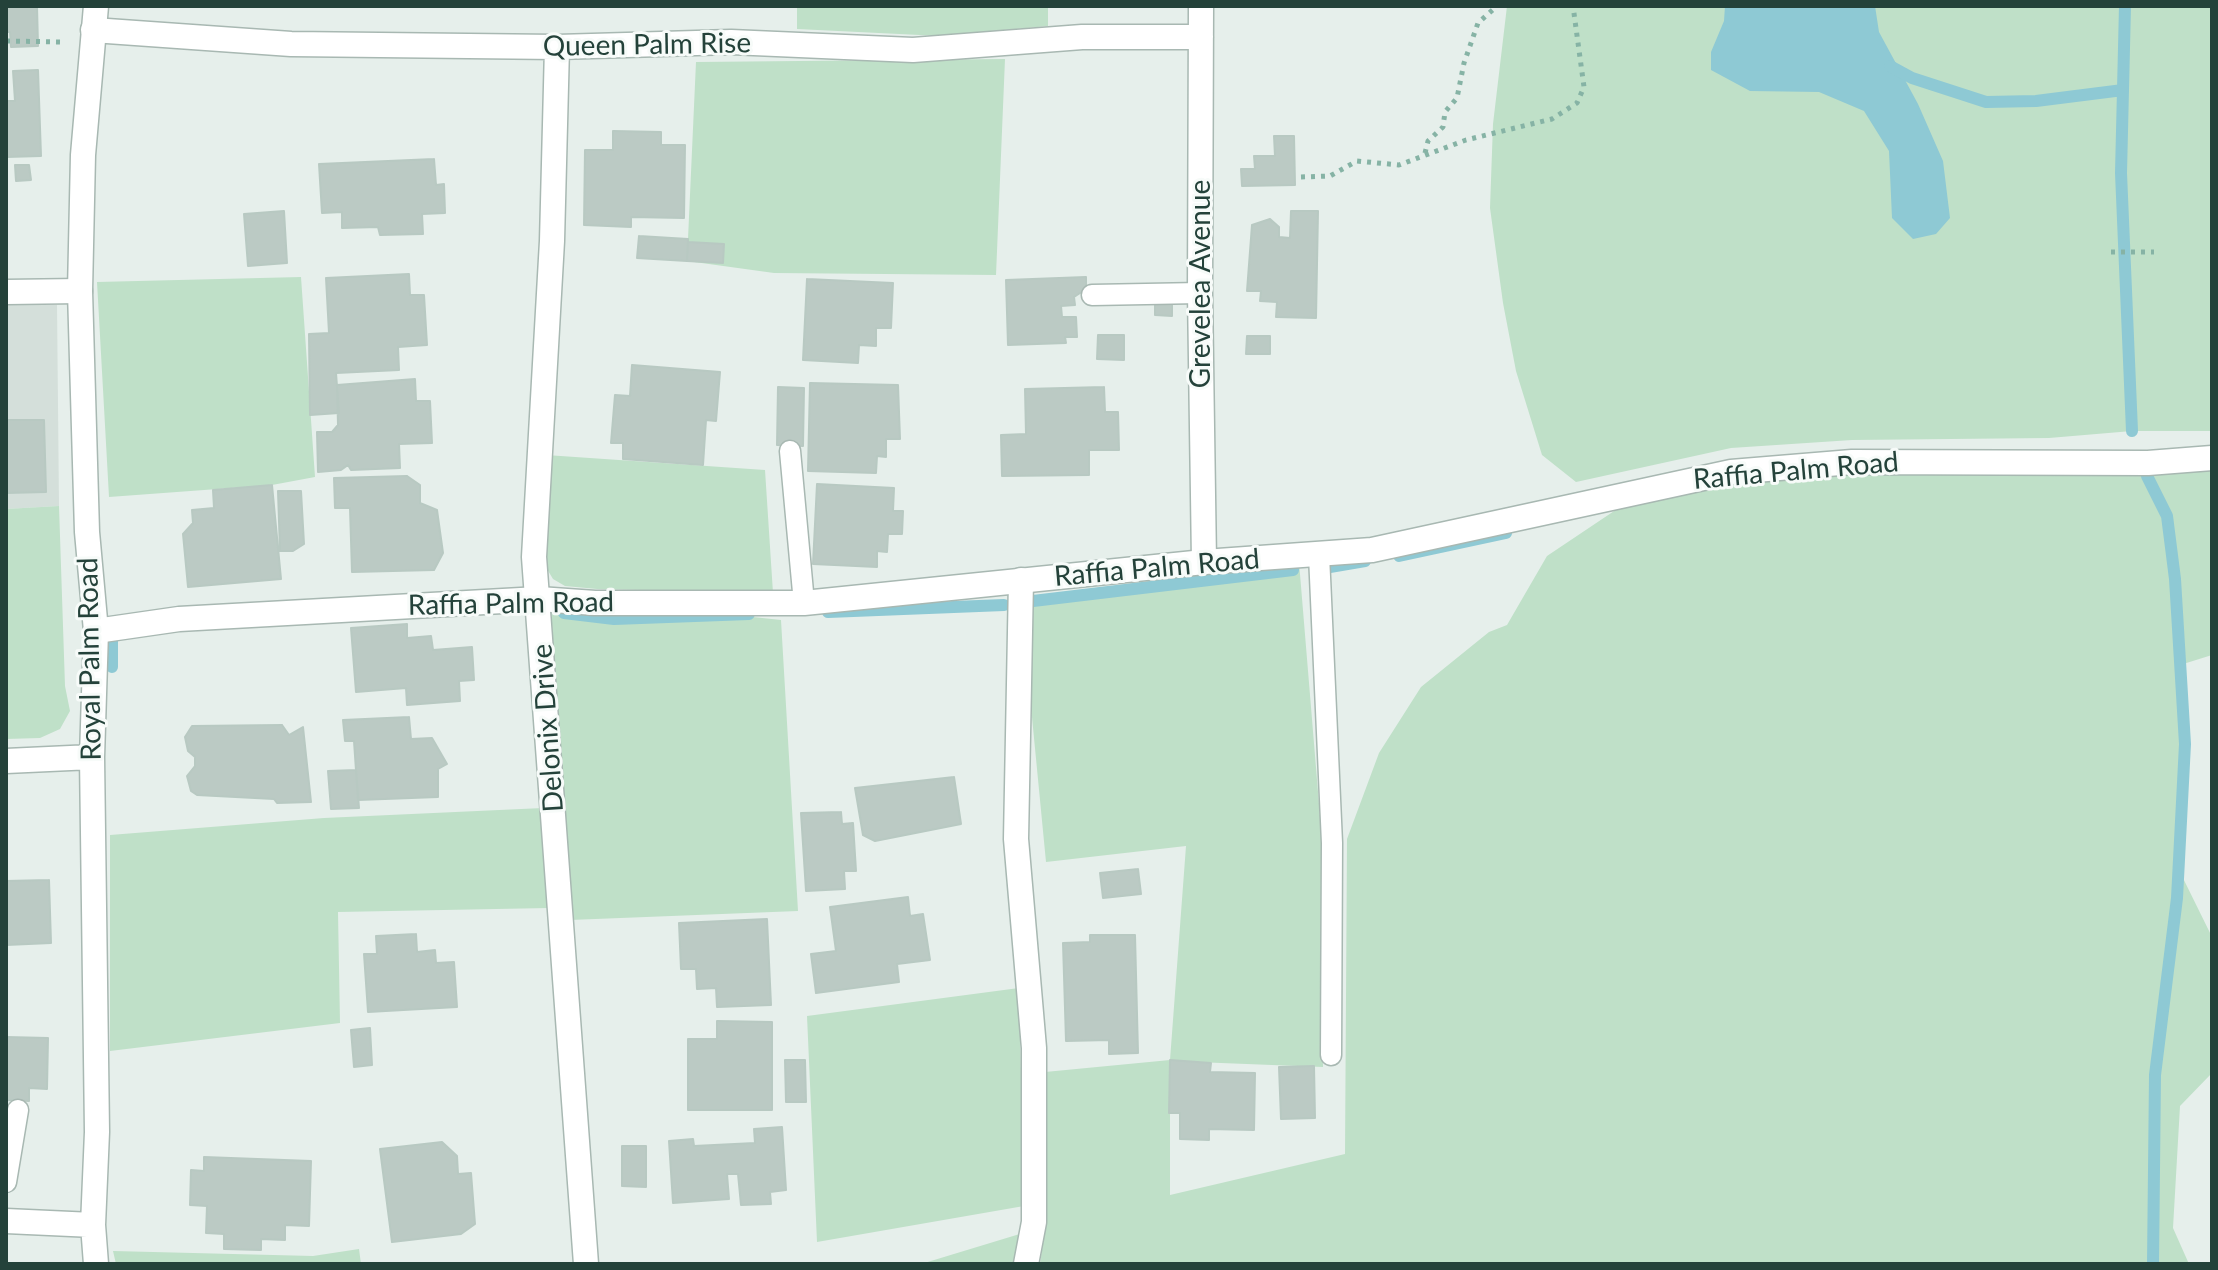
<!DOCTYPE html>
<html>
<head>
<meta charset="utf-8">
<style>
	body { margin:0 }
	#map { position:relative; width:2218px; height:1270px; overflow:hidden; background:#e6efeb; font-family:Lato,sans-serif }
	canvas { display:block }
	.frame { position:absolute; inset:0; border:8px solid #24423a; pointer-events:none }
</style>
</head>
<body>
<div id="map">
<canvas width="2218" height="1270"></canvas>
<div class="frame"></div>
</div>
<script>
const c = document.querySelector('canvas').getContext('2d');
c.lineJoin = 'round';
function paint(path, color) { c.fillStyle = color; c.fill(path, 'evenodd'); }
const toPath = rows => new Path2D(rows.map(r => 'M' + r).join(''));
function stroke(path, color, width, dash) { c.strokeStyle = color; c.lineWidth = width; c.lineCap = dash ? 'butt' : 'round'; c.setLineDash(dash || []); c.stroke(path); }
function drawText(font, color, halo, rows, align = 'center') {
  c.font = font + ' Lato,sans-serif'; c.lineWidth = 6; c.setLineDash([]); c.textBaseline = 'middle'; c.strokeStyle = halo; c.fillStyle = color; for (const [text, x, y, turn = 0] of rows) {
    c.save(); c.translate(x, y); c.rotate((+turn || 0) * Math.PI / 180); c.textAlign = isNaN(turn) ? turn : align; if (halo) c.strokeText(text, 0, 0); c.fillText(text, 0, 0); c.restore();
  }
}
paint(toPath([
	[6,305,57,305,59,506,6,509]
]), '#d4dfda');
paint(toPath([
	[797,6,1048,6,1048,26,940,36,797,29],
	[1507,6,2212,6,2212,431,2132,431,2049,438,1852,440,1731,448,1576,482,1542,455,1516,371,1503,303,1490,208,1493,124],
	[1005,59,996,275,774,273,687,261,696,62],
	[301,277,315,477,272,485,109,497,97,282],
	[546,455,765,470,773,593,597,589,565,586,553,579,544,564],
	[1973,468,2147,476,2212,469,2212,655,2180,665,2185,744,2179,870,2212,937,2212,1073,2180,1106,2173,1228,2189,1264,1040,1264,1046,1223,1045,1072,1170,1060,1186,846,1046,862,1025,645,1032,605,1042,595,1299,562,1321,828,1323,1067,1170,1061,1170,1195,1345,1154,1347,839,1379,753,1421,687,1489,632,1507,625,1547,556,1641,493,1730,475],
	[59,506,65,686,70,711,60,729,40,738,6,739,6,509],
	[551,607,678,609,781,620,798,911,570,920],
	[543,808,549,908,338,912,340,1023,110,1051,110,835,324,818],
	[1019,988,1024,1206,817,1242,807,1016],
	[1023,1233,1016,1264,921,1264],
	[359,1249,361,1264,116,1264,113,1251,313,1256]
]), '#bfe0c8');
paint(toPath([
	[1725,6,1875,6,1879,32,1918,104,1943,161,1950,218,1936,234,1913,239,1892,218,1889,151,1864,111,1819,92,1750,91,1711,70,1711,52,1724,21]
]), '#8ec9d4');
stroke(toPath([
	[2125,6,2121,173,2132,431],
	[1890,66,1912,78,1986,102,2036,101,2123,90],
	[2147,476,2167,516,2175,579,2185,744,2177,898,2155,1075,2153,1264],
	[1399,556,1506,533],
	[1324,568,1365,561],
	[1033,601,1293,570],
	[828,612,1004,605],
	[564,613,614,619,749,614],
	[112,667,112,632,116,631]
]), '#8ec9d4', 12);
const building = toPath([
	[6,6,37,6,38,46,11,47,10,32,6,32,6,6],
	[38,70,41,156,6,157,6,101,15,101,13,71,38,70],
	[613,131,661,132,661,145,685,145,684,218,631,217,631,227,584,225,585,150,613,150,613,131],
	[1274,136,1294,136,1295,185,1242,186,1241,169,1255,169,1254,156,1275,156,1274,136],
	[434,159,436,185,444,184,445,213,422,214,423,234,380,235,378,227,342,228,342,212,322,213,319,164,434,159],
	[15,165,29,165,31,180,16,181,15,165],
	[284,211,287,263,248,266,244,214,284,211],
	[1291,211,1318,211,1316,318,1276,317,1277,302,1260,301,1261,291,1247,291,1252,225,1270,219,1279,227,1279,237,1290,238,1291,211],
	[639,236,688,239,687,261,637,258,639,236],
	[688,242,724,244,723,263,687,261,688,242],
	[409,274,410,295,424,295,427,345,398,347,399,370,336,373,339,413,310,415,309,334,329,333,326,278,409,274],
	[1086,277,1086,289,1074,297,1075,305,1061,306,1062,317,1076,317,1077,337,1065,337,1066,343,1008,345,1006,280,1086,277],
	[807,279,893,283,891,328,876,328,876,346,859,345,858,363,803,360,807,279],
	[1155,297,1172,298,1172,316,1155,315,1155,297],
	[1098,335,1124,335,1124,360,1097,359,1098,335],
	[1247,336,1270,336,1270,354,1246,354,1247,336],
	[632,365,720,372,716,421,706,420,703,465,623,459,623,443,611,443,615,395,630,396,632,365],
	[415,379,416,401,430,401,432,443,399,444,400,468,351,470,348,465,341,470,318,472,317,432,332,432,338,425,337,385,415,379],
	[810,383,898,385,900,439,886,439,886,457,877,456,876,473,808,471,810,383],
	[778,387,804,388,803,446,777,445,778,387],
	[1104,387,1105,412,1118,412,1119,450,1089,450,1089,475,1002,476,1001,435,1026,434,1025,389,1104,387],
	[6,420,44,420,46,492,6,493,6,420],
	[407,476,420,485,420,503,437,510,443,553,434,570,352,572,350,508,335,508,334,478,407,476],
	[817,484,894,488,893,511,903,511,902,534,888,534,887,552,877,551,877,567,813,564,817,484],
	[272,485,281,579,188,587,183,534,193,523,192,510,214,508,213,490,272,485],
	[278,491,301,491,304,544,293,551,280,551,278,491],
	[407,624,407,638,431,636,433,650,472,647,474,680,459,681,460,701,407,705,406,688,356,692,351,628,407,624],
	[409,717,411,739,432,738,447,764,438,769,438,797,358,800,354,741,345,741,343,720,409,717],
	[282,725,289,735,303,727,311,802,277,803,274,799,197,795,191,791,187,776,195,766,195,757,188,751,185,737,192,726,282,725],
	[356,770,359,808,331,809,328,771,356,770],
	[954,777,961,824,875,841,863,835,855,788,954,777],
	[841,812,842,824,853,823,856,871,844,871,845,889,806,891,801,813,841,812],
	[1138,869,1141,894,1103,898,1100,873,1138,869],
	[49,880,51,943,6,945,6,881,49,880],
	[908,897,910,916,923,914,930,960,897,964,899,982,816,993,811,954,836,951,830,907,908,897],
	[767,919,771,1005,717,1007,716,988,697,989,696,969,681,969,679,923,767,919],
	[416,934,417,952,435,950,436,963,454,962,457,1007,368,1012,364,954,377,954,376,936,416,934],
	[1090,935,1135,935,1138,1053,1109,1054,1109,1040,1066,1041,1063,943,1090,942,1090,935],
	[717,1021,772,1022,772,1110,688,1110,688,1039,717,1039,717,1021],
	[370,1028,372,1065,354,1067,351,1030,370,1028],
	[6,1037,48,1038,47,1089,29,1088,29,1101,6,1100,6,1037],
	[785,1060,805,1060,806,1102,786,1102,785,1060],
	[1170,1060,1211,1063,1210,1072,1255,1073,1254,1130,1209,1129,1209,1140,1180,1139,1180,1113,1169,1113,1170,1060],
	[1314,1066,1315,1118,1281,1119,1279,1067,1314,1066],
	[782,1127,786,1190,770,1192,771,1204,741,1205,738,1174,727,1174,729,1199,673,1203,669,1141,693,1139,694,1146,755,1143,754,1129,782,1127],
	[442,1142,457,1156,458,1174,471,1173,475,1224,461,1234,392,1242,380,1149,442,1142],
	[622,1146,646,1146,646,1187,622,1186,622,1146],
	[204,1157,311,1161,309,1226,285,1225,285,1240,261,1239,261,1250,224,1249,224,1234,206,1233,207,1206,190,1205,191,1170,204,1171,204,1157]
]);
paint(building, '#bbcac4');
stroke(building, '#b8c9c2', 2);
const service = toPath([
	[1092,295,1200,293],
	[790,451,804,603],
	[1319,555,1332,843,1331,1055],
	[6,1182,18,1110]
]);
const minor = toPath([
	[1201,6,1200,293,1204,562],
	[93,30,291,44,557,47,731,42,913,50,1082,37,1201,37],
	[557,47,552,241,534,557,586,1264],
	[6,292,80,291],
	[1021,580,1016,839,1034,1048,1034,1222,1026,1264],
	[96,631,92,757,97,1132,93,1225,96,1264],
	[6,761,92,757],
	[6,1221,93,1225]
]);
const tertiary = toPath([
	[96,6,83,155,80,291,87,532,96,631,179,619,539,599,595,603,804,603,1204,562,1372,550,1731,472,1852,462,2148,463,2212,458]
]);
stroke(service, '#a8b8b2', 23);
stroke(minor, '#a8b8b2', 27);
stroke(tertiary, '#a8b8b2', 27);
stroke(toPath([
	[6,41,63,42],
	[1425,153,1428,141,1443,127,1445,112,1457,98,1464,63,1478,23,1497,6],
	[1301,177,1330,176,1357,161,1399,165,1466,140,1552,119,1577,103,1584,87,1573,6],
	[2111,252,2154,252]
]), '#86b3a5', 5, [4, 6]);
stroke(service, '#fff', 20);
stroke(minor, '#fff', 24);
stroke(tertiary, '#fff', 24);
drawText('28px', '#24423a', '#f7fbf9', [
	["Queen Palm Rise",647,45,-1],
	["Grevelea Avenue",1201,284,-90],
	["Raffia Palm Road",1796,471,-5],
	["Raffia Palm Road",1157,568,-5],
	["Raffia Palm Road",511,604,-1],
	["Royal Palm Road",90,659,-91],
	["Delonix Drive",548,728,-94]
]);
</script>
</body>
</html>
